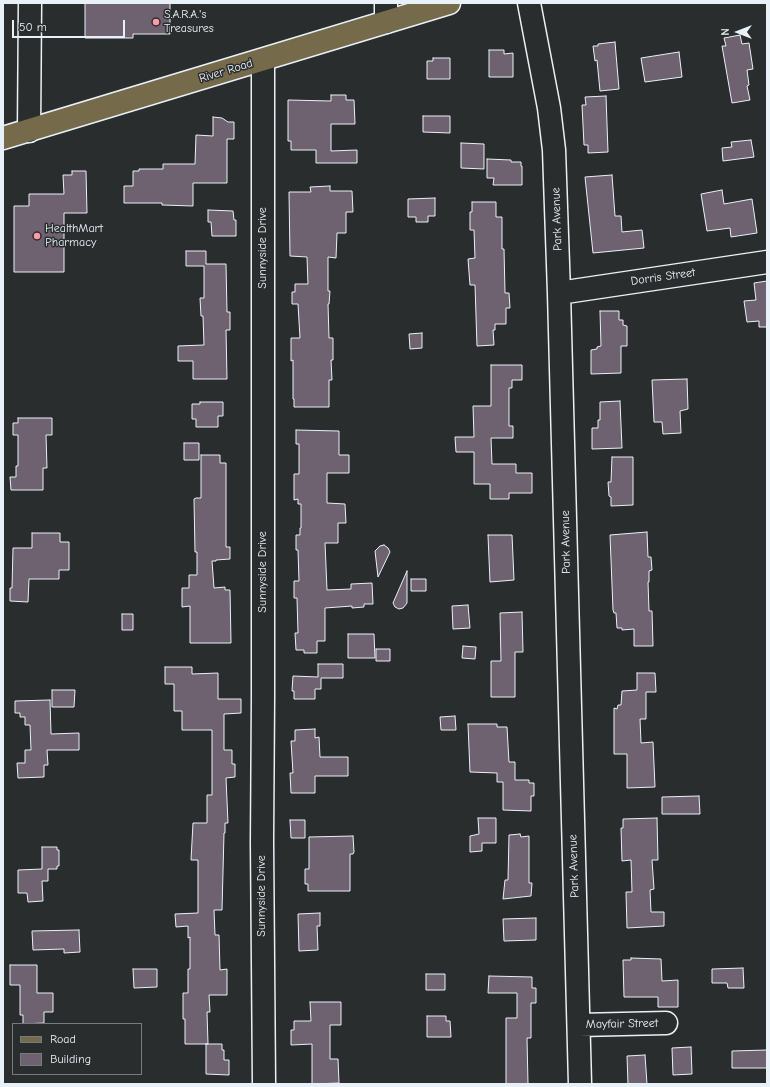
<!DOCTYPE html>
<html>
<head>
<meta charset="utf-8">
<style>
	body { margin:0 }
	#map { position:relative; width:770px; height:1087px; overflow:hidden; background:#2a2d2e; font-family:"Comic Neue",sans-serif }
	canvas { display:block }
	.frame { position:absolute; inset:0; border:4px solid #e8f1f8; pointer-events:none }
	.legend { position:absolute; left:12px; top:1023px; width:130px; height:52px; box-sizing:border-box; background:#2a2d2e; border:1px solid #767b7f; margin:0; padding:5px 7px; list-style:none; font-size:12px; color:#e8f1f8 }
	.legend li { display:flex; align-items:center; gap:8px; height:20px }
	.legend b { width:20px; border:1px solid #767b7f }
	.north { position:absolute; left:718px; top:12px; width:40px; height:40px; -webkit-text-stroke:3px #2a2d2e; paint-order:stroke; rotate:270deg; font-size:11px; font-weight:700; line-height:16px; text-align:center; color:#e8f1f8 }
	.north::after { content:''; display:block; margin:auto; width:14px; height:18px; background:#e8f1f8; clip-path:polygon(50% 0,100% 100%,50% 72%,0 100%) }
	.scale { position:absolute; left:12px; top:20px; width:113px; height:18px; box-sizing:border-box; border:2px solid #e8f1f8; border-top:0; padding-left:5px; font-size:12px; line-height:14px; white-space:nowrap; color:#e8f1f8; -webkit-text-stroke:3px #2a2d2e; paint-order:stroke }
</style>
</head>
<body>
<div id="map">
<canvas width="770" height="1087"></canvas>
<div class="frame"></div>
<ul class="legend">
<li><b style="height:5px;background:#756b4b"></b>Road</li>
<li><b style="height:11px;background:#6e6170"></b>Building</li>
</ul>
<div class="north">N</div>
<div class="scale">50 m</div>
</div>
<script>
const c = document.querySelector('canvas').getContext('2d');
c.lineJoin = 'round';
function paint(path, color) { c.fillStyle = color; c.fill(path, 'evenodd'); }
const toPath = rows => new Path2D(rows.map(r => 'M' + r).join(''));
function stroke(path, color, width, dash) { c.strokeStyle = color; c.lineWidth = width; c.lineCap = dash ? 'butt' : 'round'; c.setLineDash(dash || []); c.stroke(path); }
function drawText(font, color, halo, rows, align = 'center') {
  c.font = font + ' "Comic Neue",sans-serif'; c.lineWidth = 3; c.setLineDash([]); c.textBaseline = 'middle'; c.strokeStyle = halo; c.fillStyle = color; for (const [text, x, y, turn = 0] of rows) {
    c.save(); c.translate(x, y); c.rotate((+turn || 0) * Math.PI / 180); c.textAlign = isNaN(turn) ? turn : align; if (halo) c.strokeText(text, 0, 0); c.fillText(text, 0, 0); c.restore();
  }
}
const building = toPath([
	[85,3,170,3,170,34,133,34,133,38,85,38,85,3],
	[740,35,742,44,749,43,753,69,747,70,749,85,747,86,750,100,732,103,722,46,726,46,724,38,740,35],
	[615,42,619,89,600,91,597,60,595,61,593,46,598,46,598,44,615,42],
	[489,50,504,50,504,54,513,53,513,77,489,77,489,50],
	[679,52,682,77,645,82,641,58,679,52],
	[433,58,450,58,450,79,427,79,427,61,433,61,433,58],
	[331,95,346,95,346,100,354,100,355,124,331,124,331,151,357,150,357,163,316,163,316,150,291,150,291,141,288,141,288,100,331,101,331,95],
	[606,96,608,152,588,153,588,145,584,145,582,105,586,105,585,97,606,96],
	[423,116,450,116,450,133,423,132,423,116],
	[213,117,222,118,228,122,234,122,234,139,227,139,227,183,193,183,193,206,162,205,162,203,124,203,124,186,133,186,133,171,139,171,139,169,163,169,163,164,195,164,196,135,213,136,213,117],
	[751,140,754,157,723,161,722,148,732,147,731,142,751,140],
	[461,143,484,144,484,169,461,168,461,143],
	[487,159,511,160,511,162,521,162,521,166,522,166,522,185,493,185,494,178,487,178,487,159],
	[72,171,86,171,87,213,64,213,64,272,14,272,14,206,29,206,29,194,64,194,63,175,72,175,72,171],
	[612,175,615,216,621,216,622,232,642,230,644,248,593,253,585,177,612,175],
	[330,186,330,191,352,191,353,212,346,212,346,233,337,233,336,258,328,257,328,291,330,291,329,304,328,304,329,338,333,338,333,360,331,360,332,380,329,380,329,407,294,407,294,399,293,399,293,360,291,361,291,338,300,338,298,304,292,304,292,292,295,292,295,284,308,284,307,257,290,256,289,192,311,192,310,187,330,186],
	[722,190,724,204,752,199,757,233,731,237,730,228,707,231,701,194,722,190],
	[435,198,435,216,428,216,428,222,416,222,416,217,408,217,408,199,435,198],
	[472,202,496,202,496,217,502,217,502,249,504,249,505,293,509,293,510,308,506,308,506,324,495,324,495,330,493,330,494,345,477,346,475,285,470,285,468,259,475,258,474,230,470,230,470,212,472,212,472,202],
	[208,210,233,211,234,220,236,220,236,236,212,236,211,222,208,222,208,210],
	[186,251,206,251,206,264,226,264,227,312,230,312,230,330,226,330,227,379,193,379,193,361,178,361,178,346,204,345,203,316,201,316,200,298,204,298,204,266,186,266,186,251],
	[767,281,767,327,759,327,759,321,747,322,744,301,756,300,754,283,767,281],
	[600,311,619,311,619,320,623,320,623,325,627,326,627,346,621,346,621,373,591,374,591,350,597,349,597,347,601,346,600,311],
	[422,333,422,348,410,349,409,334,422,333],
	[491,365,522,365,522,380,512,380,512,388,509,388,509,426,513,426,513,438,491,438,492,464,516,464,516,473,532,473,532,493,509,493,509,499,490,499,490,484,474,484,474,452,456,452,455,437,474,437,473,406,491,406,491,365],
	[687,379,688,409,680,411,681,433,663,434,662,422,654,422,652,380,687,379],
	[620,401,622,448,592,449,592,428,598,428,598,420,600,420,600,402,620,401],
	[200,402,223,402,223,416,218,416,218,427,196,427,196,419,192,419,192,404,200,404,200,402],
	[18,418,52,418,52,435,46,435,47,468,43,468,43,490,11,490,10,477,16,477,16,466,18,466,18,435,13,435,13,423,18,423,18,418],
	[296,430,339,431,339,455,349,455,349,473,327,473,327,503,345,504,346,523,338,523,338,543,325,543,327,590,351,589,351,584,372,583,373,604,364,604,364,607,352,608,352,606,325,608,325,641,317,641,317,653,304,653,304,650,296,650,295,633,298,633,297,598,294,598,294,581,299,581,298,550,296,550,296,535,300,535,300,528,301,528,301,504,298,504,298,499,294,500,294,474,299,474,299,444,296,444,296,430],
	[184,443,199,443,199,460,184,460,184,443],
	[201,455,220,455,220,463,226,463,226,547,230,547,230,559,216,560,216,561,212,561,214,588,225,587,225,590,230,590,231,643,190,643,190,606,182,607,182,588,189,588,189,575,197,575,197,552,195,552,194,499,196,498,201,498,201,455],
	[612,457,633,457,633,505,611,506,611,497,609,496,608,482,611,482,612,457],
	[647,532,648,557,651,557,652,570,649,571,649,582,648,582,649,611,652,611,653,646,634,646,634,629,622,630,622,628,617,628,616,613,614,613,613,610,610,535,647,532],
	[32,533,60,533,60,542,69,542,69,570,59,570,59,579,29,579,28,602,10,601,10,588,12,588,13,548,32,548,32,533],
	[488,535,512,535,514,580,490,582,488,535],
	[384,545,388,548,390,552,378,577,375,551,380,546,384,545],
	[407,571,407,603,403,608,399,609,395,607,393,603,407,571],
	[411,579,426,579,426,591,411,591,411,579],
	[468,605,470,628,453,629,452,606,468,605],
	[522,612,523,652,515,652,515,697,491,697,491,661,501,661,500,613,522,612],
	[122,614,133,614,133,630,122,630,122,614],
	[348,634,374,634,375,658,348,658,348,634],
	[463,646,476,647,475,659,462,658,463,646],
	[376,649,390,649,390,661,376,661,376,649],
	[318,664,343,664,343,678,321,678,321,689,315,689,315,699,294,699,294,691,292,691,293,676,318,677,318,664],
	[165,667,192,667,192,674,218,673,218,699,241,699,241,713,224,714,224,750,232,750,232,764,235,764,235,777,226,778,228,823,225,823,225,833,224,833,222,910,214,910,215,935,219,935,220,970,227,969,227,995,209,995,210,1012,207,1012,208,1044,185,1044,185,1019,183,1019,183,993,188,993,188,969,190,969,190,937,188,938,188,926,176,927,175,914,198,913,198,860,191,860,193,823,207,823,207,795,212,795,212,730,182,730,182,711,174,711,174,684,165,684,165,667],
	[637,673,655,673,656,692,646,692,646,719,640,719,641,743,653,742,655,787,627,788,627,754,614,754,614,708,617,709,618,705,621,705,622,691,637,690,637,673],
	[52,690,75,690,74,707,52,707,52,690],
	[50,700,51,734,79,733,79,750,47,750,48,765,44,765,44,777,18,778,17,763,25,763,25,750,31,750,30,725,25,725,25,717,20,717,20,713,15,713,15,701,50,700],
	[455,716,456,730,441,730,440,717,455,716],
	[468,724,497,724,497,727,507,727,509,762,515,762,515,780,529,780,529,783,534,783,534,796,531,796,531,811,503,810,503,782,497,782,497,773,470,772,468,724],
	[315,729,315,738,319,737,320,757,348,757,348,776,315,776,315,793,291,793,290,773,293,773,291,741,295,741,295,730,315,729],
	[699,796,700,814,662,814,662,797,699,796],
	[478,818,496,818,496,843,482,843,482,851,470,852,470,836,479,834,478,818],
	[657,818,658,860,652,860,654,889,650,890,651,912,664,912,664,926,627,928,626,892,632,892,631,860,622,861,621,828,623,828,623,819,657,818],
	[290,820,305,820,305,838,291,838,290,820],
	[520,834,521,837,529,836,529,883,532,883,531,896,503,899,505,880,508,880,509,835,520,834],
	[353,836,354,852,353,854,350,854,350,891,308,891,308,884,305,884,305,869,309,869,309,837,353,836],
	[42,847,57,847,57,850,59,850,59,866,57,866,57,869,48,869,48,881,42,881,43,901,28,902,27,893,18,893,18,870,42,869,42,847],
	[320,913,320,926,317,926,318,950,299,951,298,914,320,913],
	[536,918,536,940,504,941,503,919,536,918],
	[79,930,80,952,64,953,64,949,33,950,32,931,79,930],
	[631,958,661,959,662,981,678,980,678,1007,658,1007,658,997,624,997,623,960,631,960,631,958],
	[10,965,37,965,37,993,53,993,53,1012,44,1012,44,1023,23,1024,23,1015,20,1015,20,985,10,985,10,965],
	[743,968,744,988,728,988,727,983,712,983,712,969,743,968],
	[133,969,157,969,157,987,134,988,133,969],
	[426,974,445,974,445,990,426,990,426,974],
	[489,976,532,977,532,988,536,988,536,1003,531,1003,531,1038,527,1038,528,1084,506,1084,506,1018,517,1018,517,993,488,993,489,976],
	[310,1002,341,1002,341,1025,330,1025,330,1059,338,1059,339,1083,312,1084,312,1044,291,1045,291,1030,294,1030,294,1021,311,1021,310,1002],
	[427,1016,446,1016,446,1021,450,1021,451,1037,427,1037,427,1016],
	[206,1044,222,1044,222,1050,224,1050,224,1060,229,1060,229,1075,206,1074,206,1044],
	[691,1047,692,1074,673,1075,672,1048,691,1047],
	[767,1050,767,1068,732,1068,732,1051,767,1050],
	[645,1055,647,1084,628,1084,627,1056,645,1055]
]);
paint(building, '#6e6170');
stroke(building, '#e8f1f8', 1);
const minor = toPath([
	[386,3,386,22],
	[529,3,549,108,554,150,559,293,580,1084],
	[263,60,263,697,262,842,264,1084],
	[29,131,30,3],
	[559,293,767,262],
	[579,1025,666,1023]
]);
const major = toPath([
	[3,138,449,3]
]);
stroke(minor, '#e8f1f8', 25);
stroke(major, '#e8f1f8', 25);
stroke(minor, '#2a2d2e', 22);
stroke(major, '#756b4b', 22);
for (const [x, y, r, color] of [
	[156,22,4,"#ff9aa2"],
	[37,236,4,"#ff9aa2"]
]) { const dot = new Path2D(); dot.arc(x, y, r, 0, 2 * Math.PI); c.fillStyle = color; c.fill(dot); stroke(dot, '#2a2d2e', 1.5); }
drawText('12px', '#e8f1f8', '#2a2d2e', [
	["S.A.R.A.'s",164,15],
	["Treasures",164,29],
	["HealthMart",45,229],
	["Pharmacy",45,243]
], 'left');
drawText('12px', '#e8f1f8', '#2a2d2e', [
	["River Road",226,71,-17],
	["Park Avenue",557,219,-92],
	["Sunnyside Drive",263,248,-90],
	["Dorris Street",663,277,-8],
	["Park Avenue",566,542,-91],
	["Sunnyside Drive",263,572,-90],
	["Park Avenue",574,866,-92],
	["Sunnyside Drive",262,896,-90],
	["Mayfair Street",622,1024,-1]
]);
</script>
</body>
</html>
